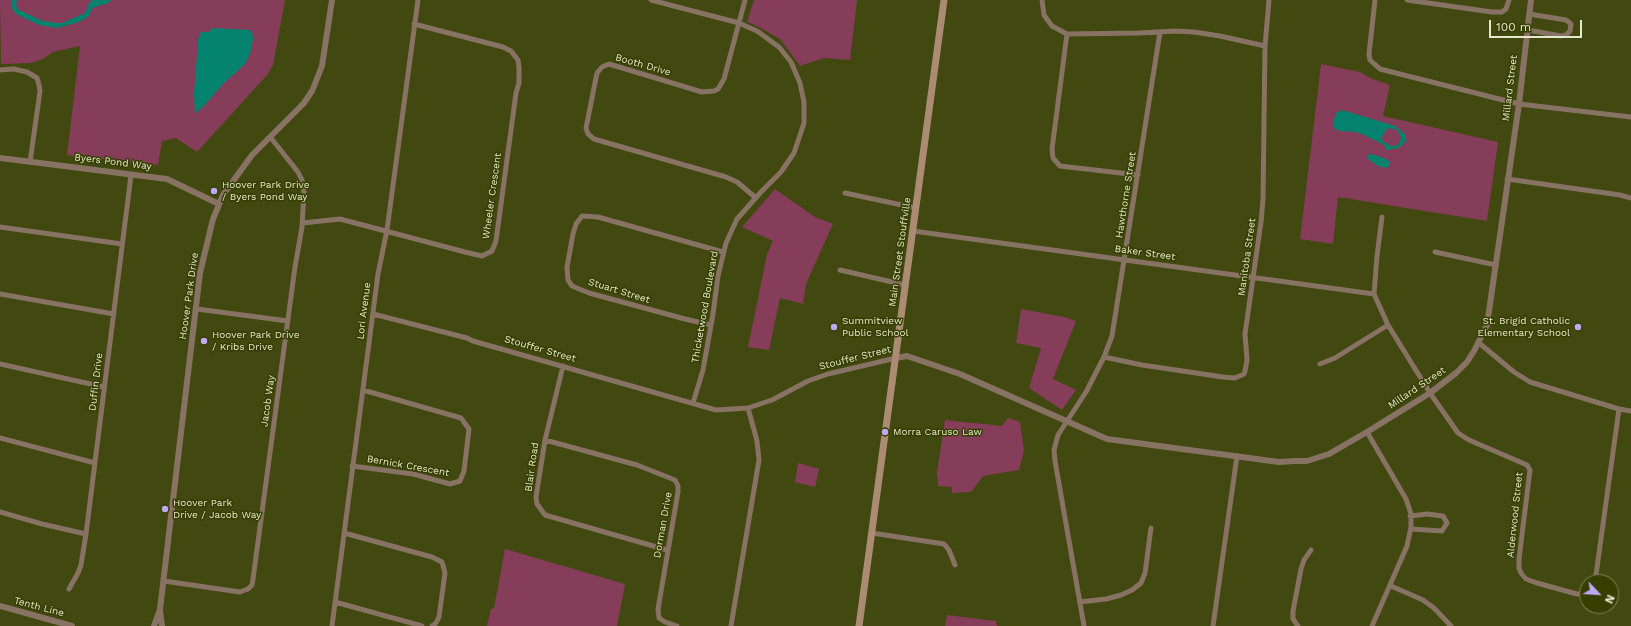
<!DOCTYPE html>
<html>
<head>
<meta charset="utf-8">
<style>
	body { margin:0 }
	#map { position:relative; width:1631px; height:626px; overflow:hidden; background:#414810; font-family:"Work Sans",sans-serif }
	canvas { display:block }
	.north { position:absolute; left:1579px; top:574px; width:40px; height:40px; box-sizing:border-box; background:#373e02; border:1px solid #7c8253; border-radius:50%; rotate:115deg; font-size:11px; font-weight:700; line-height:16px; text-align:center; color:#e3e9cc }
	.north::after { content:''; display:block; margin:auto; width:14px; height:18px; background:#bea9f5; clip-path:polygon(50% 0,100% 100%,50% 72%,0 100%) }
	.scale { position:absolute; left:1489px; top:20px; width:93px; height:18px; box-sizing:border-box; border:2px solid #e3e9cc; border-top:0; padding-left:5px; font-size:12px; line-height:14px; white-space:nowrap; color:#e3e9cc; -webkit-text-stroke:3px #373e02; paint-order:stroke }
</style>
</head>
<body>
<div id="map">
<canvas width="1631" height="626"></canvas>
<div class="north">N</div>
<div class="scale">100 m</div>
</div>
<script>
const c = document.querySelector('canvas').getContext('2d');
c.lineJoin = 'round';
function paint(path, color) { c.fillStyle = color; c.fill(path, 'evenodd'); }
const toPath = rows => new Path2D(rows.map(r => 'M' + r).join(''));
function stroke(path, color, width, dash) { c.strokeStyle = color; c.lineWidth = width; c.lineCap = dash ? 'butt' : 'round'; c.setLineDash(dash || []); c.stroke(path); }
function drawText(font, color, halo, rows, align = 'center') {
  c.font = font + ' "Work Sans",sans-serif'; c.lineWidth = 3; c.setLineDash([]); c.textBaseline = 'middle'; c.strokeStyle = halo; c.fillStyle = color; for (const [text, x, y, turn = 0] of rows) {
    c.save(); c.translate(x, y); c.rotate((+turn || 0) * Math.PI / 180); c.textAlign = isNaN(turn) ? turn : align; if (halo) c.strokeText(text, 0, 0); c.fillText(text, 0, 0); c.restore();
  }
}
paint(toPath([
	[0,0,285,0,273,65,268,74,197,152,176,138,162,141,158,165,67,155,80,46,53,52,43,59,31,63,1,64],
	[754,0,857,0,850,60,824,58,800,66,780,39,757,26,747,22],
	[1321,64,1360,72,1370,78,1390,85,1383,116,1498,142,1487,221,1338,197,1333,244,1300,239],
	[775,189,815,217,833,224,806,284,803,304,780,298,769,350,748,347,767,254,773,241,742,227],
	[1021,309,1064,317,1076,321,1053,379,1076,390,1062,410,1029,388,1041,348,1016,343],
	[1008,418,1020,422,1024,451,1019,470,983,476,971,492,952,493,952,487,938,486,937,472,945,420,1002,426],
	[798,463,819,469,815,487,795,482],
	[505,549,625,584,617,626,487,626,491,609,494,608],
	[947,615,996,621,997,626,945,626]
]), '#853d5a');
paint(toPath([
	[12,0,17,0,16,6,19,10,43,21,57,23,62,23,85,13,90,2,93,0,112,0,108,3,92,8,89,16,79,22,57,28,39,25,16,14,11,7],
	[214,28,250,30,252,32,253,39,250,54,245,64,223,84,204,106,195,114,194,94,198,39,201,32,209,32,211,29],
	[1342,110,1395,126,1405,134,1406,141,1399,148,1386,150,1386,146,1364,135,1356,132,1339,131,1334,128,1333,123,1336,113],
	[1390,128,1397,130,1401,137,1399,144,1395,146,1391,146,1384,142,1381,139,1386,130],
	[1367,154,1375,155,1386,159,1390,162,1390,165,1386,168,1378,166,1368,159]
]), '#03826e');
stroke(toPath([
	[651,0,739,23,757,31,779,47,791,62,800,83,804,102,804,123,794,153,781,172,761,192,737,219,726,243,718,276,713,314,703,370,693,403],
	[745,0,724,79,718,89,714,91,702,92,609,64,602,67,597,73,586,128,588,134,594,139,726,177,737,182,756,198],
	[1042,0,1044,15,1052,26,1067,34,1139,33,1175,31,1194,32,1220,36,1265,46],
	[1375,0,1369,54,1370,60,1380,69,1519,104,1631,117],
	[1407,0,1492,12,1502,12,1506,9,1509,0],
	[1528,30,1561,36,1566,35,1570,31,1571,24,1566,20,1529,14],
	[1067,34,1052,149,1053,158,1060,166,1138,175],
	[0,70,14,69,27,72,37,78,39,85,40,91,30,162],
	[1507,179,1620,195,1631,198],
	[845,193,916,208],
	[1382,217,1377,256,1374,294,1388,325,1430,393,1458,433,1469,440,1527,465,1530,470,1519,559,1519,568,1521,573,1526,579,1537,583,1577,594,1587,594],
	[302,223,340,219,465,252,482,256,492,251,496,241,516,93,519,83,519,67,518,60,511,51,503,47,414,24],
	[0,227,122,244],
	[913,231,1374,294],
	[1435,252,1496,265],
	[840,270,905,285],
	[0,294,114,314],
	[197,309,288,321],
	[373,314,467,338,473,341,716,410,748,408,772,400,808,381,828,374,896,358],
	[711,325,685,319,589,293,572,286,568,280,567,267,573,234,576,224,582,216,598,217,723,252],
	[1479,343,1514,372,1530,382,1619,409,1631,411],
	[1104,357,1142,365,1223,377,1235,378,1244,374,1245,371,1247,360,1245,334,1261,222,1263,200,1265,46,1269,0],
	[0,364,104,387],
	[1320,364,1335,358,1388,325],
	[563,366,545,440,536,497,537,504,545,515,667,550],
	[1367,432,1406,499,1411,514,1411,527,1407,546,1372,626],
	[0,438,95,463],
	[545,440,637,465,675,480,678,486,678,492,658,609,659,618,665,622,677,626],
	[352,466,413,474,450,484,460,481,464,471,469,429,461,418,363,390],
	[0,512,42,524,86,534],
	[1410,516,1427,514,1443,516,1447,523,1442,531,1411,529],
	[344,533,432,557,442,562,445,573,439,617,436,623,432,626],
	[872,533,944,544,949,550,955,565],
	[164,581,240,592,248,589,252,585,253,579,295,267,302,227,304,192,302,180,298,172,271,138],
	[1595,582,1619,409],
	[1391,586,1423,600,1434,608,1451,626],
	[69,589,78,573,81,565,86,534,131,175],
	[335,602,422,626],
	[1080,602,1106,599,1121,595,1132,590,1141,583,1145,573,1151,528],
	[332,626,378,274,387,230,418,0],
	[731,626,759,460,757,441,748,408],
	[1084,626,1055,461,1054,450,1058,435,1086,392,1104,357,1112,336,1160,32],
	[1213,626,1237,456],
	[1298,626,1293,619,1293,611,1301,569,1304,560,1311,550]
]), '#877263', 5);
stroke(toPath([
	[0,158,167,179,219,204],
	[896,358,907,356,960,374,1107,439,1279,462,1296,461,1307,461,1329,454,1367,432,1430,393,1456,373,1467,362,1474,351,1487,325,1519,104,1531,0],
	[0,606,72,626],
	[160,610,162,626],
	[154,626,160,609,200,273,213,219,223,195,252,155,304,103,312,91,322,66,332,0]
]), '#877263', 6);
stroke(toPath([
	[859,626,944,0]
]), '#ac8b73', 7);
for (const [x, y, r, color] of [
	[214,191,4,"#bea9f5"],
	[834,327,4,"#bea9f5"],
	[1578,327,4,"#bea9f5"],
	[204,341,4,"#bea9f5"],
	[885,432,4,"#bea9f5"],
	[165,509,4,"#bea9f5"]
]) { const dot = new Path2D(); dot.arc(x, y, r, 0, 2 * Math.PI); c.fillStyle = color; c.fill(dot); stroke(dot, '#373e02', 1.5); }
drawText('10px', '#e3e9cc', '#373e02', [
	["Booth Drive",643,65,16],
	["Millard Street",1510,88,-83],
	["Byers Pond Way",113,162,7],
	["Hawthorne Street",1126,195,-81],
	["Wheeler Crescent",492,196,-82],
	["Main Street Stouffville",900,252,-82],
	["Baker Street",1145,253,8],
	["Manitoba Street",1247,257,-82],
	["Stuart Street",619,291,17],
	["Hoover Park Drive",189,296,-82],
	["Thicketwood Boulevard",705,307,-80],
	["Lori Avenue",364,311,-83],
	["Stouffer Street",540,349,16],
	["Stouffer Street",855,358,-14],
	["Duffin Drive",96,382,-83],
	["Millard Street",1417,388,-34],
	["Jacob Way",268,401,-82],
	["Bernick Crescent",408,466,10],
	["Blair Road",532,467,-82],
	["Alderwood Street",1515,515,-84],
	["Dorman Drive",663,525,-80],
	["Tenth Line",39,607,15]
]);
drawText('10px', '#e3e9cc', '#373e02', [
	["Hoover Park Drive",222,185],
	["/ Byers Pond Way",222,197],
	["Summitview",842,321],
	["Public School",842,333],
	["St. Brigid Catholic",1570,321,"right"],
	["Elementary School",1570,333,"right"],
	["Hoover Park Drive",212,335],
	["/ Kribs Drive",212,347],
	["Morra Caruso Law",893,432],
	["Hoover Park",173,503],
	["Drive / Jacob Way",173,515]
], 'left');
</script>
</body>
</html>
